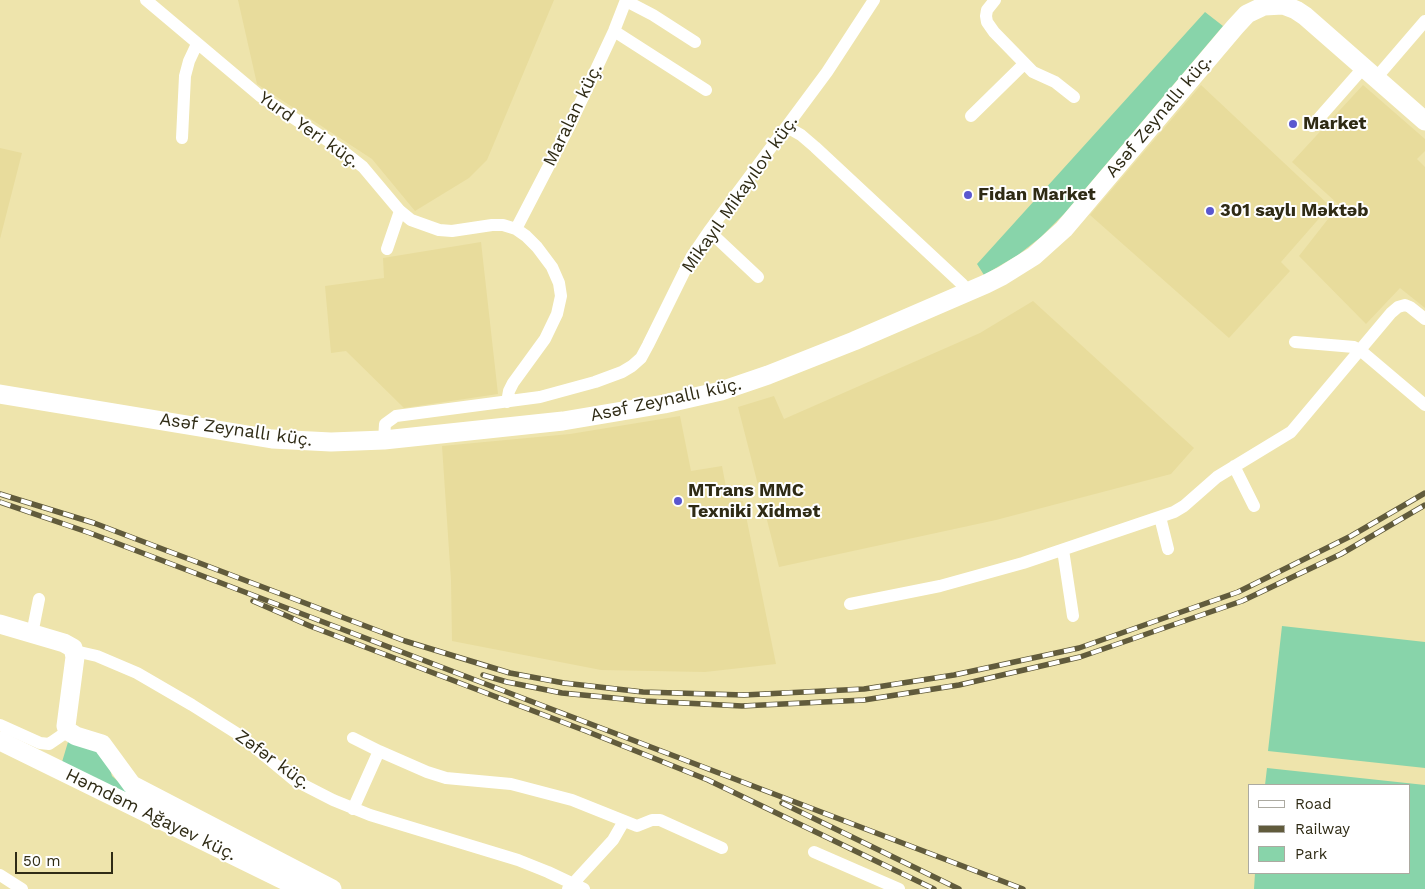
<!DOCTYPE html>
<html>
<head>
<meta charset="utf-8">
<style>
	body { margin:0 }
	#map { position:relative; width:1425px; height:889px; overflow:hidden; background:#eee4ac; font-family:"Work Sans",sans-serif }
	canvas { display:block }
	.legend { position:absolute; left:1248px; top:784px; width:162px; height:90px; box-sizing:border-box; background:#fff; border:1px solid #acaaa1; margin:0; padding:6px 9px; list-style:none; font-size:15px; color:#2f2b15 }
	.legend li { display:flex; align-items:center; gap:10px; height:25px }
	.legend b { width:25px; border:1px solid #acaaa1 }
	.scale { position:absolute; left:15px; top:852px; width:98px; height:22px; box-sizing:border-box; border:2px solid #2f2b15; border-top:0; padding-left:6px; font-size:15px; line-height:18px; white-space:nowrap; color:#2f2b15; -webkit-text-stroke:4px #fff; paint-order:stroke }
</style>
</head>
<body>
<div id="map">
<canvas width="1425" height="889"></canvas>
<ul class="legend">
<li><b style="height:6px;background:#fff"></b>Road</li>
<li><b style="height:6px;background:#615b3c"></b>Railway</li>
<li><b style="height:14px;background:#88d4aa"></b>Park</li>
</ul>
<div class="scale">50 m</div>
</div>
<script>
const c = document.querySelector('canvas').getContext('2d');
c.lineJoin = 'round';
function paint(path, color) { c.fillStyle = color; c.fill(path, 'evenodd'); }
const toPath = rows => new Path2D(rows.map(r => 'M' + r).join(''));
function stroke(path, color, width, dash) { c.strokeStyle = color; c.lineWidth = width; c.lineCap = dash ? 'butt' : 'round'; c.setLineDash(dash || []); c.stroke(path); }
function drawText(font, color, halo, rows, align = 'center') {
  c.font = font + ' "Work Sans",sans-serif'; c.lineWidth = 4; c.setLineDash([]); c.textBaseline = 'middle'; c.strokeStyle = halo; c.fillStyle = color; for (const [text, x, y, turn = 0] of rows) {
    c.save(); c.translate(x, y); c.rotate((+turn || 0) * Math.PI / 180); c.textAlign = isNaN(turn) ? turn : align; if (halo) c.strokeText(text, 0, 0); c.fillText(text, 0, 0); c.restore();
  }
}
paint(toPath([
	[238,0,554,0,487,160,469,178,415,211,372,159,257,84],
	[1201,85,1330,206,1281,262,1290,271,1229,338,1090,215],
	[1363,85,1425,139,1425,151,1417,159,1425,167,1425,308,1400,288,1366,324,1299,256,1339,205,1292,162],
	[0,148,22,153,0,239],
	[481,242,498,394,404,408,346,351,331,353,325,286,384,278,383,258],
	[1033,301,1194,448,1171,474,996,520,779,567,738,407,774,396,784,419,980,333],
	[680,416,691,471,722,466,728,498,743,501,776,664,705,672,601,670,452,641,451,580,442,446,570,434]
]), '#e8dc9c');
paint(toPath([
	[1205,12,1223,26,1064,214,1041,237,1018,255,984,275,977,264],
	[1282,626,1425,642,1425,768,1268,751],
	[68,742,95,747,109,766,112,776,123,786,326,889,62,762],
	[1267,768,1425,785,1425,889,1254,889,1255,873,1409,873,1409,785,1265,785]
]), '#88d4aa');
stroke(toPath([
	[146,0,260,96,339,148,363,167,400,211,411,220,439,230,452,231,492,225,503,225,516,229,526,236,537,247,552,267,559,283,561,296,557,314,545,339,513,383,509,391,507,402],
	[995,0,987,10,986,16,987,22,994,32,1033,72,1055,82,1074,97],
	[626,1,653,15,695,42],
	[614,31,706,90],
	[1376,78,1425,21],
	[971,116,1024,64],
	[1312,126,1364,67],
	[787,127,801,135,815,147,962,284,968,291],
	[182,138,185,76,189,61,197,44],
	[516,229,570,125,614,31,626,0],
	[709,231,758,277],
	[387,249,400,211],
	[1295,342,1354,347,1360,350,1425,405],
	[384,440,385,424,396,416,540,397,595,382,622,372,632,366,641,358,648,345,692,256,709,231,827,72,874,0],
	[1234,466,1254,506],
	[1160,517,1168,549],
	[1063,550,1073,616],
	[850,604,940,586,1023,563,1174,512,1184,506,1217,477,1291,432,1391,313,1398,307,1405,305,1410,307,1425,319],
	[32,634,39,599],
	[75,651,97,656,137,673,192,705,241,736,294,780,333,800,370,815,518,860,548,872,584,889],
	[0,725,40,743,49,744,68,731],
	[353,738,379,751],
	[353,809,379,751,427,772,446,778,511,784,572,800,637,826,652,820,660,820,722,848],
	[814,852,899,889],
	[0,875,22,889],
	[568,889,613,840,624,821]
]), '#fff', 12);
stroke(toPath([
	[0,394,272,439,331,442,384,440,563,421,664,404,721,391,768,375,854,341,986,284,1002,276,1034,256,1064,229,1235,27,1247,14,1264,6,1283,5,1296,10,1305,16,1425,121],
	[0,624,64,643,73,648,75,657,66,726,68,731,76,736,102,744,132,785,332,889],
	[0,741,302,889]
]), '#fff', 19);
const rail = toPath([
	[0,494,94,523,405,641,510,673,564,683,643,692,744,695,864,689,954,675,1079,648,1238,592,1351,536,1425,493],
	[0,502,90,533,1023,889],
	[253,601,310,626,586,731,708,780,934,889],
	[483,675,507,682,562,693,645,701,742,706,864,700,959,685,1080,657,1242,601,1341,554,1425,505],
	[782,803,959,889]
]);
stroke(rail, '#615b3c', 5.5);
stroke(rail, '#fff', 4, [11]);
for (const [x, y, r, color] of [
	[1293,124,5,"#5a57cf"],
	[968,195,5,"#5a57cf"],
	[1210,211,5,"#5a57cf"],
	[678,501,5,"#5a57cf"]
]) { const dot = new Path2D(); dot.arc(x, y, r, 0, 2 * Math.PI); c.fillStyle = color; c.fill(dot); stroke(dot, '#fff', 2); }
drawText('18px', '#2f2b15', '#fff', [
	["Maralan küç.",573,115,-64],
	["Asəf Zeynallı küç.",1159,116,-50],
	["Yurd Yeri küç.",309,130,35],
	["Mikayıl Mikayılov küç.",740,194,-55],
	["Asəf Zeynallı küç.",666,400,-12],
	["Asəf Zeynallı küç.",236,430,8],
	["Zəfər küç.",273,760,36],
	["Həmdəm Ağayev küç.",151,815,26]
]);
drawText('bold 18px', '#2f2b15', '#fff', [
	["Market",1303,124],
	["Fidan Market",978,195],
	["301 saylı Məktəb",1220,211],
	["MTrans MMC",688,491],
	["Texniki Xidmət",688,512]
], 'left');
</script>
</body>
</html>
